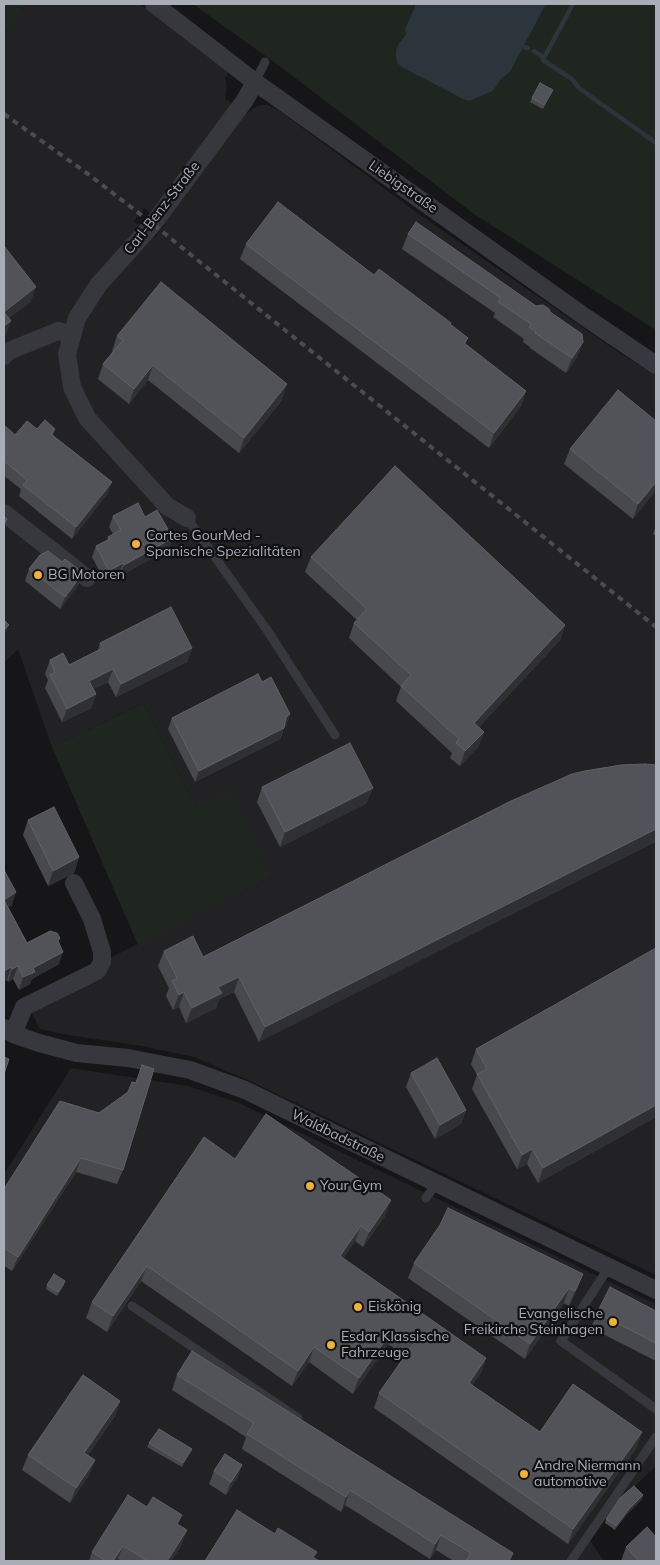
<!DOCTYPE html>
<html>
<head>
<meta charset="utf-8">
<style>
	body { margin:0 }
	#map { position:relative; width:660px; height:1565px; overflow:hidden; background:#161618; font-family:Mulish,sans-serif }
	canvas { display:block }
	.frame { position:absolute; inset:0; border:5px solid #a8adb8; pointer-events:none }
</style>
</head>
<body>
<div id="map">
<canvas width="660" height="1565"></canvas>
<div class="frame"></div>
</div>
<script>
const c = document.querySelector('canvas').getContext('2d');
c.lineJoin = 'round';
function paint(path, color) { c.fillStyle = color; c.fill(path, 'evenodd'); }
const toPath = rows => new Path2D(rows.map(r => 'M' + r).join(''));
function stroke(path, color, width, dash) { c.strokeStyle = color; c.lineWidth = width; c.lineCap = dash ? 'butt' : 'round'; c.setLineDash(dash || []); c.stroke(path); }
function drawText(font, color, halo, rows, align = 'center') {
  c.font = font + ' Mulish,sans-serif'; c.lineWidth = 4.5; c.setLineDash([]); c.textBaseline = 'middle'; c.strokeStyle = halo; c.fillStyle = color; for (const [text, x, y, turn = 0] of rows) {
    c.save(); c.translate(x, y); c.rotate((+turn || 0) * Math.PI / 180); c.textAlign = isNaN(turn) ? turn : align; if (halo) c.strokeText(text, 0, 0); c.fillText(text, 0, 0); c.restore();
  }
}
paint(toPath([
	[26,4,139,4,148,9,229,72,225,78,227,85,225,99,248,113,257,106,263,105,268,105,281,112,423,217,621,354,656,375,656,1275,250,1081,194,1057,142,1046,68,1035,40,1029,32,1013,102,978,110,958,271,877,196,807,144,703,52,747,18,649,4,663,4,34],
	[144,208,165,224,155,238,134,221],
	[71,1068,188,1086,239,1103,656,1304,656,1466,617,1503,590,1540,604,1561,4,1561,4,1174],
	[187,1365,240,1433,172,1390]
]), '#222225');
paint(toPath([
	[4,4,26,4,4,34],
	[193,4,416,4,405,29,406,34,403,38,399,43,396,50,396,58,397,63,403,68,463,99,473,99,493,91,501,79,510,72,546,4,656,4,656,330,474,214,278,65],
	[144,703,196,807,229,790,271,877,138,945,52,747]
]), '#1e261f');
paint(toPath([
	[416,4,546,4,510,72,501,79,493,91,469,101,463,99,403,68,397,63,396,58,396,50,399,43,403,38,406,34,405,29]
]), '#2c353c');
stroke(toPath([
	[524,47,528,48],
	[534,51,543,57,543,60,572,79,579,88,656,143],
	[543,57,545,56,573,4]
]), '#2c353c', 4.5);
stroke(toPath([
	[255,82,265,62],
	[187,518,267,630,335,735],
	[426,1198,436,1184],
	[609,1267,561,1341,656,1409],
	[132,1306,298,1418],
	[571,1561,656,1437]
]), '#37383d', 9);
stroke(toPath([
	[154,4,255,82,585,317,656,365],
	[4,356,9,351,58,331,72,335],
	[4,513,87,578],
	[187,518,167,506,87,418,72,387,67,354,77,318,99,284,153,224,245,100,255,82],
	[4,1028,13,1034,39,1043,77,1053,128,1058,190,1070,245,1090,656,1290],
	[13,1034,24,1007,97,971,102,962,102,952,92,919,74,883]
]), '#37383d', 18);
stroke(toPath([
	[4,114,88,174,153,224,180,246,656,627]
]), '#4a4c52', 4, [6, 5]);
paint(toPath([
	[551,94,543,109,530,102,532,98],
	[408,234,536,306,550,312,583,342,577,357,566,373,530,348,530,347,523,342,524,339,493,317,495,313,402,249],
	[246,244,374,275,450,325,468,338,465,345,526,391,521,406,489,448,240,259],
	[117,336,282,400,239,453,148,380,129,404,98,379,103,364,113,352,112,351],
	[4,425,15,435,37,429,55,429,53,435,108,493,72,539,19,496,21,489,4,476],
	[570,449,656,490,633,519,564,464],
	[113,516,145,517,169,549,120,576,119,574,105,582,92,557,96,546,107,540,108,537,113,534,109,527],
	[656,525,656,536,653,534],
	[311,557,565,625,560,640,479,727,484,732,478,747,460,766,450,758,452,753,396,701,401,687,349,638,354,623,357,620,305,572],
	[62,562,83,573,78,585,60,609,25,581,29,569],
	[100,643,192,648,187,662,116,697,108,682,93,689,96,694,91,708,62,722,45,688,48,680,45,674,50,660,69,665,98,650],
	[262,682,290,714,286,726,285,726,280,739,195,782,168,729,172,718],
	[262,787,367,803,280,847,257,802],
	[511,801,259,1042,234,992,219,999,216,1008,186,1023,179,1007,173,1010,166,996,169,988,158,966,164,951,203,957],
	[28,820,79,857,74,873,48,886,23,835],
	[4,870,12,905,8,907,27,943,58,941,59,964,32,979,30,984,19,990,13,979,8,982,7,980,4,982],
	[656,948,656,1117,538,1183,527,1164,517,1169,472,1089,477,1075,471,1064,476,1049],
	[142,1065,123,1170,117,1184,76,1172,12,1271,4,1266,4,1189,99,1113,128,1092,132,1082,136,1083],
	[411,1073,466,1110,461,1124,435,1139,406,1087],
	[235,1159,385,1216,363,1247,355,1241,343,1259,486,1358,481,1373,472,1385,540,1432,637,1447,568,1544,374,1408,379,1393,405,1356,388,1344,353,1394,309,1362,292,1386,141,1281,107,1332,86,1318,92,1302],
	[414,1263,583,1274,577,1289,569,1306,564,1303,525,1359,408,1278],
	[65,1281,64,1285,57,1296,46,1289,47,1285],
	[656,1311,656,1361,591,1328,597,1313],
	[177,1375,510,1561,454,1561,436,1550,430,1559,345,1505,341,1512,242,1449,246,1437,172,1390],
	[120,1401,115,1416,88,1455,95,1460,89,1475,70,1503,22,1470,28,1455],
	[149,1443,190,1453,182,1467,147,1447],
	[242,1465,237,1478,226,1495,209,1484,214,1471],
	[642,1499,627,1514,615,1530,605,1523,606,1519],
	[147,1507,179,1525,182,1544,171,1561,121,1561,118,1559,117,1561,89,1561,92,1552],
	[626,1547,656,1561,621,1561]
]), '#47494d');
paint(toPath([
	[36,287,31,302,4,322,4,312],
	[11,321,6,335,4,336,4,326],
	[583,342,577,357,566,373,572,358],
	[153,365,148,380,129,404,134,389],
	[287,384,282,400,239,453,244,438],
	[526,391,521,406,489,448,494,433],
	[112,482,108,493,72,539,76,527],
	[656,482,656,490,633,519,638,504],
	[173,538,169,549,120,576,124,565],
	[123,563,119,574,105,582,109,571],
	[83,573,78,585,60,609,65,597],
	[9,625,6,632,4,634,4,630],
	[565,625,560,640,469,738,474,723],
	[192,648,187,662,116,697,121,684],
	[113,669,108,682,84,694,89,681],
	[96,694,91,708,62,722,67,709],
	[290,714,286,726,281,728,286,717],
	[284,728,280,739,195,782,199,771],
	[484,732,478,747,460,766,465,751],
	[373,788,367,803,280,847,285,832],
	[656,829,656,842,259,1042,265,1027],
	[79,857,74,873,48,886,53,871],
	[16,892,12,905,4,910,4,900],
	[63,952,59,964,32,979,30,984,19,990,23,977,33,968],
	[18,966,13,979,8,982,12,969],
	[11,967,7,980,4,982,4,971],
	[239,977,234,992,219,999,216,1008,186,1023,192,1008,218,987],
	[184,992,179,1007,173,1010,179,995],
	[656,1105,656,1117,538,1183,543,1168],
	[466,1110,461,1124,435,1139,440,1125],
	[532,1149,527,1164,517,1169,522,1155],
	[81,1158,76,1172,12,1271,18,1257],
	[391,1200,385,1216,363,1247,369,1232],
	[361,1226,355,1241,335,1271,340,1256],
	[147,1266,141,1281,107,1332,113,1316],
	[583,1274,577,1289,569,1306,575,1291],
	[569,1288,564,1303,525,1359,530,1344],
	[393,1329,388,1344,353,1394,359,1378],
	[314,1347,309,1362,292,1386,298,1371],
	[486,1358,481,1373,463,1398,469,1383],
	[120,1401,115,1416,79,1468,84,1453],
	[642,1432,637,1447,568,1544,573,1529],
	[192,1449,190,1453,182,1467,183,1463],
	[95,1460,89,1475,70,1503,76,1488],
	[242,1465,237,1478,226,1495,231,1482],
	[350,1490,345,1505,341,1512,346,1497],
	[643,1495,642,1499,627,1514,615,1530,616,1526,628,1510],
	[187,1530,182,1544,171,1561,167,1561],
	[441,1535,436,1550,430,1559,435,1544],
	[123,1546,117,1561,113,1561]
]), '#2f3033');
const building = toPath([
	[540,83,553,90,544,105,532,98,540,83],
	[278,202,374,275,379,269,451,323,450,324,468,338,464,343,526,391,494,433,246,244,278,202],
	[416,222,536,306,543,305,549,309,550,312,582,334,583,342,572,358,535,333,536,332,529,327,531,324,498,302,501,298,408,234,416,222],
	[4,246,36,287,4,312,11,321,4,326,4,246],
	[161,282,287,384,244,438,153,365,134,389,103,364,123,340,117,336,161,282],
	[618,390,656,421,656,482,638,504,570,449,618,390],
	[45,420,55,429,51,434,112,482,76,527,23,485,27,480,4,461,4,425,15,435,27,421,37,429,45,420],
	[395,466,565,625,474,723,484,732,465,751,456,743,459,739,401,686,411,675,354,623,367,609,311,557,395,466],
	[138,503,145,517,157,510,173,538,124,565,123,563,109,571,96,546,110,539,108,537,121,530,113,516,138,503],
	[4,516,7,519,4,524,4,516],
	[48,551,62,562,65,559,83,573,65,597,29,569,40,555,48,551],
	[171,607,192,648,121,684,113,669,89,681,96,694,67,709,50,675,55,672,50,660,63,653,69,665,103,648,100,643,171,607],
	[4,620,9,625,4,630,4,620],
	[258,674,262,682,271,677,290,714,286,717,284,728,199,771,172,718,258,674],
	[350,743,373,788,285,832,262,787,350,743],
	[645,764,656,765,656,829,265,1027,239,977,218,987,222,993,192,1008,184,992,179,995,172,981,177,978,164,951,193,936,203,957,511,801,572,774,585,771,621,765,645,764],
	[54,807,79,857,53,871,28,820,54,807],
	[4,870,16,892,4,900,4,870],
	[4,900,27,943,50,931,57,933,60,938,58,941,63,952,33,968,35,972,23,977,18,966,12,969,11,967,4,971,4,900],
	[656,948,656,1105,543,1168,532,1149,522,1155,480,1079,477,1074,487,1069,476,1049,656,948],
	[4,1057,9,1059,4,1074,4,1057],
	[437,1058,466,1110,440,1125,411,1073,437,1058],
	[142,1065,154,1069,123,1170,81,1158,18,1257,4,1248,4,1189,60,1101,99,1113,128,1092,132,1082,136,1083,142,1065],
	[266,1114,391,1200,369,1232,361,1226,340,1256,486,1358,469,1383,540,1432,573,1384,642,1432,573,1529,379,1393,414,1343,393,1329,359,1378,314,1347,298,1371,147,1266,113,1316,92,1302,204,1137,235,1159,266,1114],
	[448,1208,583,1274,575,1291,569,1288,530,1344,414,1263,440,1225,448,1208],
	[54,1274,65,1281,58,1292,47,1285,54,1274],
	[610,1287,656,1311,656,1343,597,1313,610,1287],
	[192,1351,513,1553,509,1561,483,1561,482,1560,482,1561,466,1561,471,1553,441,1535,435,1544,350,1490,346,1497,247,1434,254,1423,177,1375,192,1351],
	[83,1375,120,1401,84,1453,95,1460,76,1488,28,1455,83,1375],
	[159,1429,192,1449,183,1463,149,1443,159,1429],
	[225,1454,242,1465,231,1482,214,1471,225,1454],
	[634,1486,643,1495,628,1510,616,1526,606,1519,620,1498,634,1486],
	[128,1495,147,1507,153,1497,182,1515,177,1524,187,1530,167,1561,148,1561,123,1546,113,1561,106,1561,92,1552,128,1495],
	[237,1510,275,1534,278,1528,317,1552,313,1557,319,1561,205,1561,237,1510],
	[647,1527,656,1537,656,1560,655,1561,639,1561,626,1547,647,1527]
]);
paint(building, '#525359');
stroke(building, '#5f6168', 1);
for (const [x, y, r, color] of [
	[136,544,5,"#f2b134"],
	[38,575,5,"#f2b134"],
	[310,1186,5,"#f2b134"],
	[358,1307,5,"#f2b134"],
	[613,1322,5,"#f2b134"],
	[331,1345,5,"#f2b134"],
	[524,1474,5,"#f2b134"]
]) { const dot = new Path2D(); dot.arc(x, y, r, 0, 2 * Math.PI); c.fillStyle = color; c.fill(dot); stroke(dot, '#111113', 2); }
drawText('14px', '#a8adb8', '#111113', [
	["Liebigstraße",403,187,35],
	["Carl-Benz-Straße",162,208,-52],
	["Waldbadstraße",338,1136,26]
]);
drawText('14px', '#a8adb8', '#111113', [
	["Cortes GourMed -",146,536],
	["Spanische Spezialitäten",146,552],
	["BG Motoren",48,575],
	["Your Gym",320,1186],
	["Eiskönig",368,1307],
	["Evangelische",603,1314,"right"],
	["Freikirche Steinhagen",603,1330,"right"],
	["Esdar Klassische",341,1337],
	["Fahrzeuge",341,1353],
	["Andre Niermann",534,1466],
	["automotive",534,1482]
], 'left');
</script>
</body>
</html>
